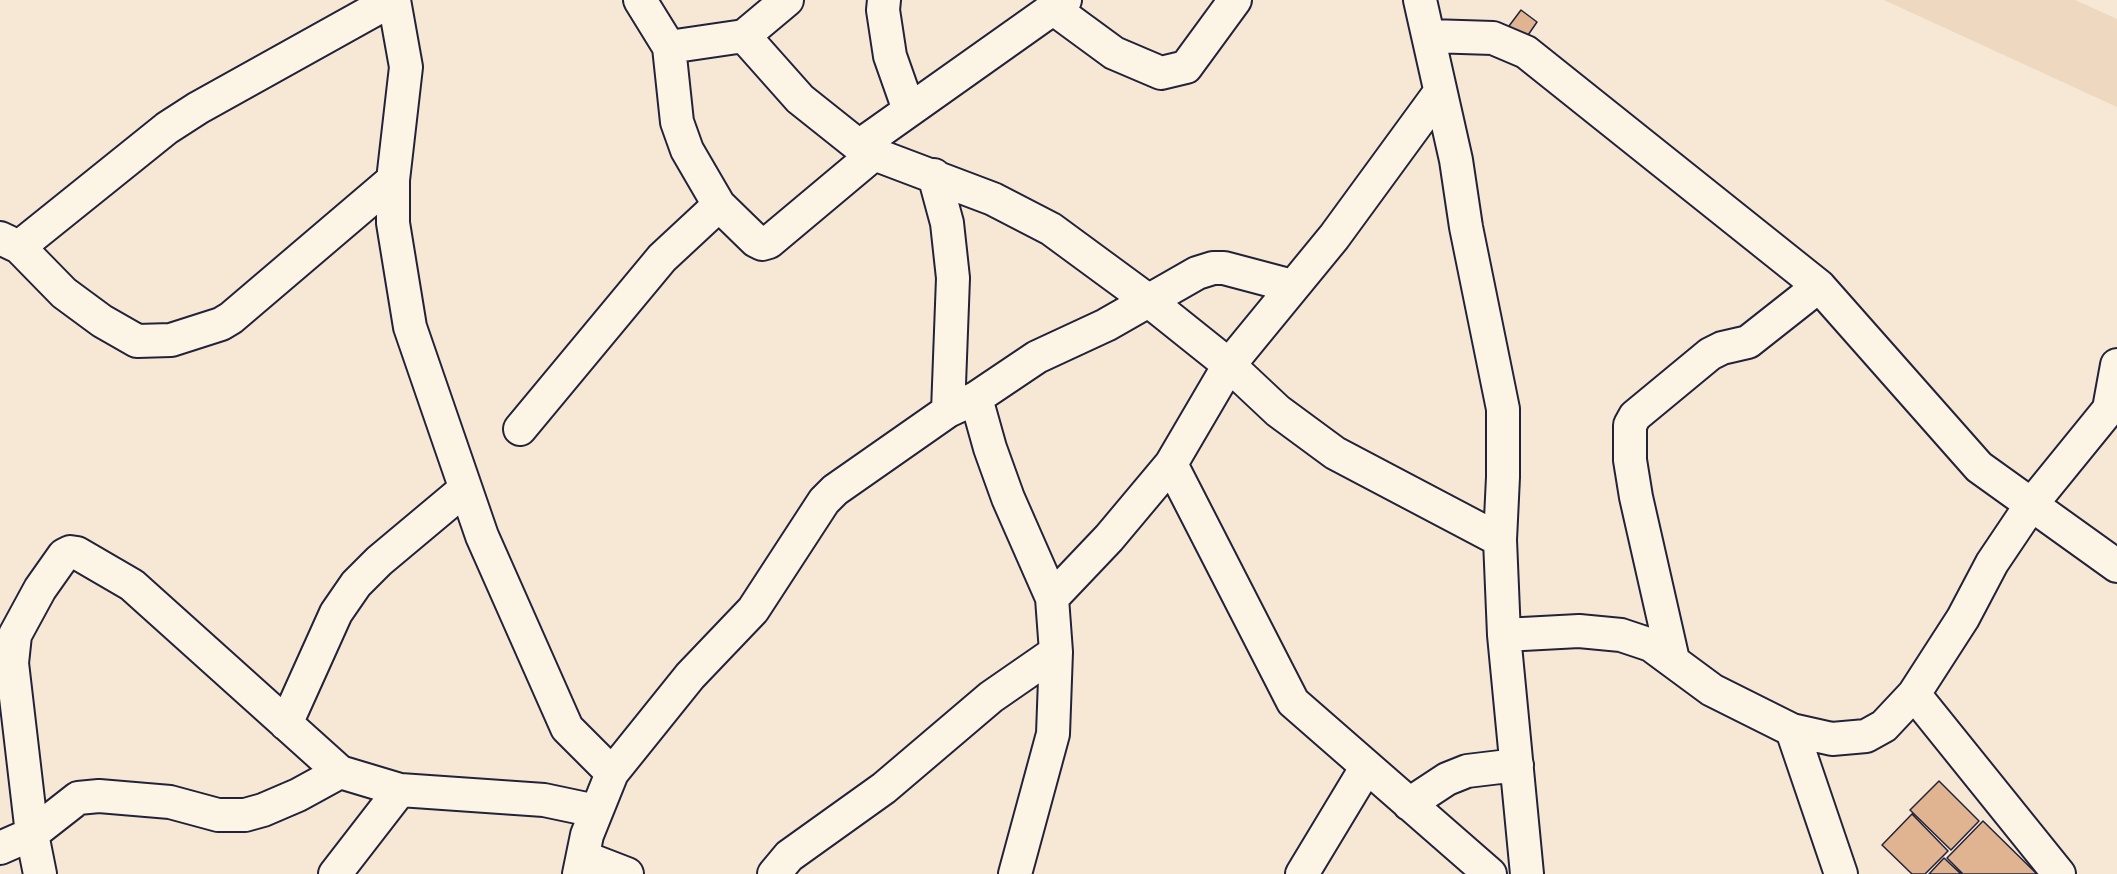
<!DOCTYPE html>
<html>
<head>
<meta charset="utf-8">
<style>
	body { margin:0 }
	canvas { display:block; background:#f6e8d4 }
</style>
</head>
<body>
<canvas width="2117" height="874"></canvas>
<script>
const c = document.querySelector('canvas').getContext('2d');
c.lineJoin = 'round';
function paint(path, color) { c.fillStyle = color; c.fill(path, 'evenodd'); }
const toPath = rows => new Path2D(rows.map(r => 'M' + r).join(''));
function stroke(path, color, width, dash) { c.strokeStyle = color; c.lineWidth = width; c.lineCap = dash ? 'butt' : 'round'; c.setLineDash(dash || []); c.stroke(path); }
paint(toPath([
	[1884,0,2075,0,2117,19,2117,107]
]), '#efd8c0');
const building = toPath([
	[1521,10,1537,22,1526,38,1509,26,1521,10],
	[1939,781,1979,821,1951,850,1910,810,1939,781],
	[1912,814,1948,851,1925,874,1912,874,1882,845,1912,814],
	[1983,821,2037,874,1963,874,1947,858,1983,821],
	[1944,858,1961,874,1929,874,1944,858]
]);
paint(building, '#e0b391');
stroke(building, '#22223b', 1.5);
const minor = toPath([
	[394,0,406,67,393,180,393,223,410,327,482,536,567,728,612,773],
	[640,0,669,47,744,36,800,99,859,146,874,154,993,199,1051,229,1149,301,1229,365,1278,411,1335,453,1500,540],
	[884,0,883,10,890,56,909,110],
	[1420,0,1456,160,1466,227,1503,409,1503,477,1500,540,1504,635,1527,874],
	[1054,9,1114,53,1161,73,1186,67,1235,0],
	[744,36,787,0],
	[1430,36,1493,38,1526,52,1819,286,1979,467,2117,566],
	[669,47,677,122,687,150,719,205,756,241,762,244,769,242,874,154],
	[859,146,1065,0],
	[934,175,947,223,953,278,948,411],
	[0,238,19,247,167,128,198,108,392,0],
	[19,247,64,293,102,321,137,341,171,340,221,324,231,318,393,180],
	[976,398,990,448,1008,498,1052,598,1056,652,1053,734,1015,874],
	[520,429,662,258,719,205],
	[1171,464,1293,702,1490,874],
	[1052,598,1109,538,1171,464,1229,365,1334,237,1440,92],
	[1504,635,1579,631,1621,635,1651,645,1712,690,1792,730,1832,739,1866,736,1884,726,1914,694,1963,618,1992,563,2031,505,2109,409,2117,365],
	[1673,660,1636,497,1630,460,1630,425,1635,416,1710,354,1722,348,1748,342,1819,286],
	[1914,694,2059,874],
	[286,724,336,613,356,584,379,561,465,489],
	[1792,730,1841,874],
	[1409,804,1447,779,1467,771,1517,765],
	[0,848,32,834,78,798,99,796,170,802,218,815,245,815,263,810,298,795,340,772],
	[583,857,627,874],
	[40,874,32,834,12,663,15,635,40,589,64,555,70,552,77,553,132,585,340,772,400,790],
	[335,874,400,790,544,800,596,811],
	[579,874,587,835,612,773,690,676,753,610,824,501,835,490,948,411,976,398,1037,357,1106,325,1197,273,1213,268,1224,268,1292,286],
	[774,874,789,856,884,788,991,697,1056,652],
	[1302,874,1366,768]
]);
stroke(minor, '#22223b', 36);
stroke(minor, '#fcf5e5', 32);
</script>
</body>
</html>
